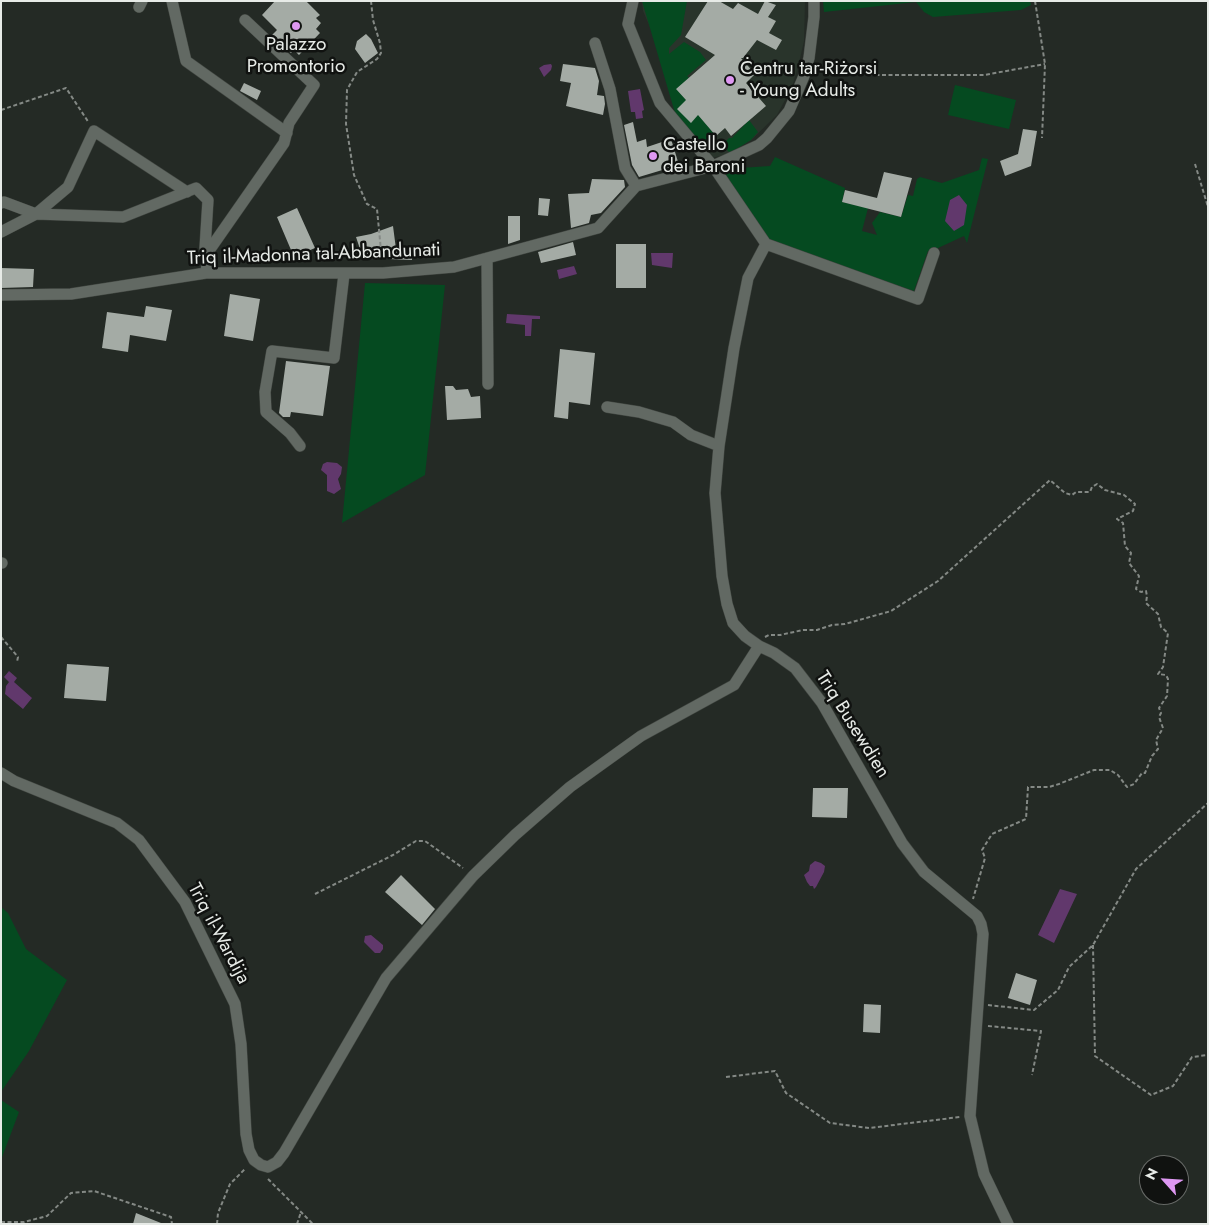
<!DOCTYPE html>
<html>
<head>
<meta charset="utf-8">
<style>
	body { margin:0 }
	#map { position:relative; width:1209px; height:1225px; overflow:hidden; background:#242a25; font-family:Jost,sans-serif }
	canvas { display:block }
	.frame { position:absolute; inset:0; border:2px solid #e7ebe7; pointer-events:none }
	.north { position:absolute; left:1139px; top:1155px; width:50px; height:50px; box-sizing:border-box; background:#101210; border:1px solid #666966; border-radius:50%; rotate:296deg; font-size:14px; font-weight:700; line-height:20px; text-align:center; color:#e7ebe7 }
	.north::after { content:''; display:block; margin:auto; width:18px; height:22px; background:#de98f2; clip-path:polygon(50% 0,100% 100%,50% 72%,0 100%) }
</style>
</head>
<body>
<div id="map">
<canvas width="1209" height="1225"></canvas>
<div class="frame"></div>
<div class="north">N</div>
</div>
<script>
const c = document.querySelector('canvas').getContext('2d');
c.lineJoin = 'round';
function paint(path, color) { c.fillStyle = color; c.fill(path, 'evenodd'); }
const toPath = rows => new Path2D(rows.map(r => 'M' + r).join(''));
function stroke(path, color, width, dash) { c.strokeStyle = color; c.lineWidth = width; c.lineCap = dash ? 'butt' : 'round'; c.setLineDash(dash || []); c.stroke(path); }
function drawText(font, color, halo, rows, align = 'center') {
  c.font = font + ' Jost,sans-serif'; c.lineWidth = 5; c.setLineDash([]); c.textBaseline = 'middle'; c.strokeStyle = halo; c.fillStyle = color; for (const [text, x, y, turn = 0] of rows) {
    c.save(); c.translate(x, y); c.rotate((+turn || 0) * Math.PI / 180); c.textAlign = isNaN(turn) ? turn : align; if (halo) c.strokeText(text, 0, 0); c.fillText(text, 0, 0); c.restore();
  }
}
paint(toPath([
	[642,1,805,1,804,41,799,63,792,87,777,115,751,140,728,154,712,158,703,149,643,11]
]), '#29342b');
paint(toPath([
	[642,1,687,1,681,35,669,48,669,54,684,42,700,52,706,60,687,76,689,78,677,89,716,136,703,149,675,113],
	[823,1,1030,1,1031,5,1021,10,933,17,924,12,916,2,824,12],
	[955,85,1016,100,1009,129,948,115],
	[749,120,758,132,751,140,730,153,722,145,729,138,732,138],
	[775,157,845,188,842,202,868,208,862,231,877,235,872,223,880,212,901,217,908,195,913,196,917,179,920,177,942,183,979,170,982,158,988,159,967,243,964,236,938,248,936,253,928,251,914,291,769,243,723,175,725,169,770,166],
	[365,283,445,285,425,475,342,523],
	[1,907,8,913,26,949,67,980,29,1051,1,1092],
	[1,1100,19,1112,1,1160]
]), '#054a20');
paint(toPath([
	[551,64,552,66,551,70,544,77,539,68,544,65],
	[640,89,644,110,642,111,643,118,636,119,635,112,631,112,628,91],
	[959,195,967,205,964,225,954,231,945,221,950,200],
	[651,253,673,253,672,268,652,265],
	[574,266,577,274,559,279,557,270],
	[507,314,540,316,540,319,532,319,531,336,525,336,525,325,506,323],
	[327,462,337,463,342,467,341,474,338,479,341,489,334,494,327,491,327,475,321,470,323,464],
	[9,671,17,678,14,682,32,698,23,709,5,694,6,686,9,682,4,677],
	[815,861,821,863,825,866,824,872,816,887,814,889,813,886,810,886,807,882,804,875,809,871,810,865],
	[1060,889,1077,894,1054,943,1038,935],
	[371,935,383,945,383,949,380,953,375,953,364,942,365,936]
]), '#61386c');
paint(toPath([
	[275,1,306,1,320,15,316,18,321,23,316,29,320,33,299,55,294,50,291,53,272,35,277,30,262,15],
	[708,1,719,1,733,9,738,3,758,14,765,1,776,5,768,17,776,21,769,33,782,40,776,50,757,40,743,58,741,58,755,74,746,83,766,106,731,136,725,128,716,136,698,115,691,123,677,109,686,100,676,89,715,55,685,37],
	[366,34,371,39,378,53,365,63,355,49,357,41],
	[563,64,595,68,599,81,597,95,604,96,605,104,603,115,566,106,571,83,560,81],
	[244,83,261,91,257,100,240,91],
	[633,122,637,142,646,139,647,147,671,139,679,165,639,177,632,165,624,125],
	[1023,129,1037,131,1031,166,1005,176,1000,161,1018,154],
	[884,172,912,178,901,217,842,202,845,190,877,198],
	[592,179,624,180,625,187,601,213,591,215,589,223,571,228,568,194,589,193],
	[539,198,550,199,548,216,538,215],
	[297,208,315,248,294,257,277,217],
	[508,216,520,216,520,240,508,244],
	[393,226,396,249,412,250,412,260,363,258,356,237,371,234],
	[573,242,576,255,541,263,538,252],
	[616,244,646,244,646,288,616,288],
	[1,268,34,269,33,287,1,288],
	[230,294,260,299,253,341,224,336],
	[146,306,172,310,166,341,130,335,128,352,102,348,107,312,144,317],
	[560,349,595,353,590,405,569,402,568,419,554,417],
	[286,361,330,366,323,416,291,412,290,417,283,417,279,413],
	[445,386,453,386,456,390,468,389,471,397,480,396,481,418,447,420],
	[67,664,109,667,106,701,64,698],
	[813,788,848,788,847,818,812,817],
	[401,875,435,909,422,925,385,892],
	[1016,973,1037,980,1030,1005,1008,998],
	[864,1004,881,1005,880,1033,863,1032],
	[136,1213,161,1223,161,1224,133,1224]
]), '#a4aba5');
const minor = toPath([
	[172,1,186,61,287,133],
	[633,1,628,24,660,103,713,166,766,244,748,278,734,348,719,446,715,493,722,576,727,604,733,623,745,636,759,646,774,653,795,668,822,703,902,843,924,872,977,916,981,924,983,934,970,1116,984,1174,1008,1224],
	[139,7,142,1],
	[595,43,610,89,625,168,636,186],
	[636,186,713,166,759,145,767,138,789,111,804,76,809,58,814,17,814,1],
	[1,203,4,202,36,214,123,217,196,188,208,200,205,248,208,252],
	[1,232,36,214,68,187,94,131,187,192],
	[766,244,918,299,934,253],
	[487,258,488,384],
	[206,273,208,252,284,143,289,123,314,85,245,20],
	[1,295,71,294,206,273,383,273,454,267,598,228,636,186],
	[607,407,639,412,673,422,691,435,719,446],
	[300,446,290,433,266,412,265,392,272,351,334,358,344,274],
	[1,563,2,563],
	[1,773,14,781,117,823,139,840,185,902,235,1004,241,1044,246,1134,249,1150,254,1160,261,1165,268,1167,277,1162,284,1153,386,978,473,876,515,835,570,787,641,736,734,685,759,646]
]);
stroke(minor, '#424742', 12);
stroke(toPath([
	[371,1,373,20,380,43,381,53,377,59,357,72,347,90,346,124,354,175,367,204,377,209,382,261],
	[1035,1,1045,64,1042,138],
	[869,75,984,75,1045,64],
	[1,110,66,88,89,123],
	[1195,164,1208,207],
	[1,637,18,657,17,662],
	[765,637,769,635,780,635,803,630,817,630,832,625,845,624,891,611,938,581,1050,480,1065,493,1072,495,1076,492,1090,492,1092,487,1097,484,1105,490,1124,495,1135,504,1133,511,1117,519,1123,523,1125,546,1131,553,1129,563,1139,576,1136,589,1141,592,1146,591,1147,596,1146,603,1158,614,1161,627,1168,633,1163,667,1158,674,1166,675,1168,679,1167,696,1159,708,1161,713,1159,717,1163,728,1156,740,1158,749,1152,756,1145,773,1142,773,1134,784,1127,787,1118,775,1110,770,1094,770,1059,784,1049,787,1028,787,1026,819,992,834,982,850,985,858,973,899],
	[315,894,393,855,416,841,425,841,463,868],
	[1093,945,1095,1056,1151,1095,1173,1086,1192,1057,1208,1055],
	[988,1005,1034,1010,1058,990,1069,967,1093,945,1136,869,1208,803],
	[988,1026,1041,1031,1032,1075],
	[726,1077,775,1071,786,1093,830,1123,869,1128,960,1117],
	[268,1179,313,1224],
	[1,1222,24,1222,47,1216,71,1193,94,1191,171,1217,172,1224],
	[217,1224,218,1213,230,1184,245,1169],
	[297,1224,301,1212]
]), '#848985', 2, [4, 2.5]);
stroke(minor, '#626963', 11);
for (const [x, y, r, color] of [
	[296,26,5,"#de98f2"],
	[730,80,5,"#de98f2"],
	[653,156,5,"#de98f2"]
]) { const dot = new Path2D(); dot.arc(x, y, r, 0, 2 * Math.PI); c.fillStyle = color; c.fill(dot); stroke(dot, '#101210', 2); }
drawText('19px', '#e7ebe7', '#101210', [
	["Palazzo",296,45,"center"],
	["Promontorio",296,67,"center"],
	["Ċentru tar-Riżorsi",740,69],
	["- Young Adults",740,91],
	["Castello",663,145],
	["dei Baroni",663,167]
], 'left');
drawText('19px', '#e7ebe7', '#101210', [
	["Triq il-Madonna tal-Abbandunati",314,255,-2],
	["Triq Busewdien",852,725,58],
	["Triq il-Wardija",218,934,62]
]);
</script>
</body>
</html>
